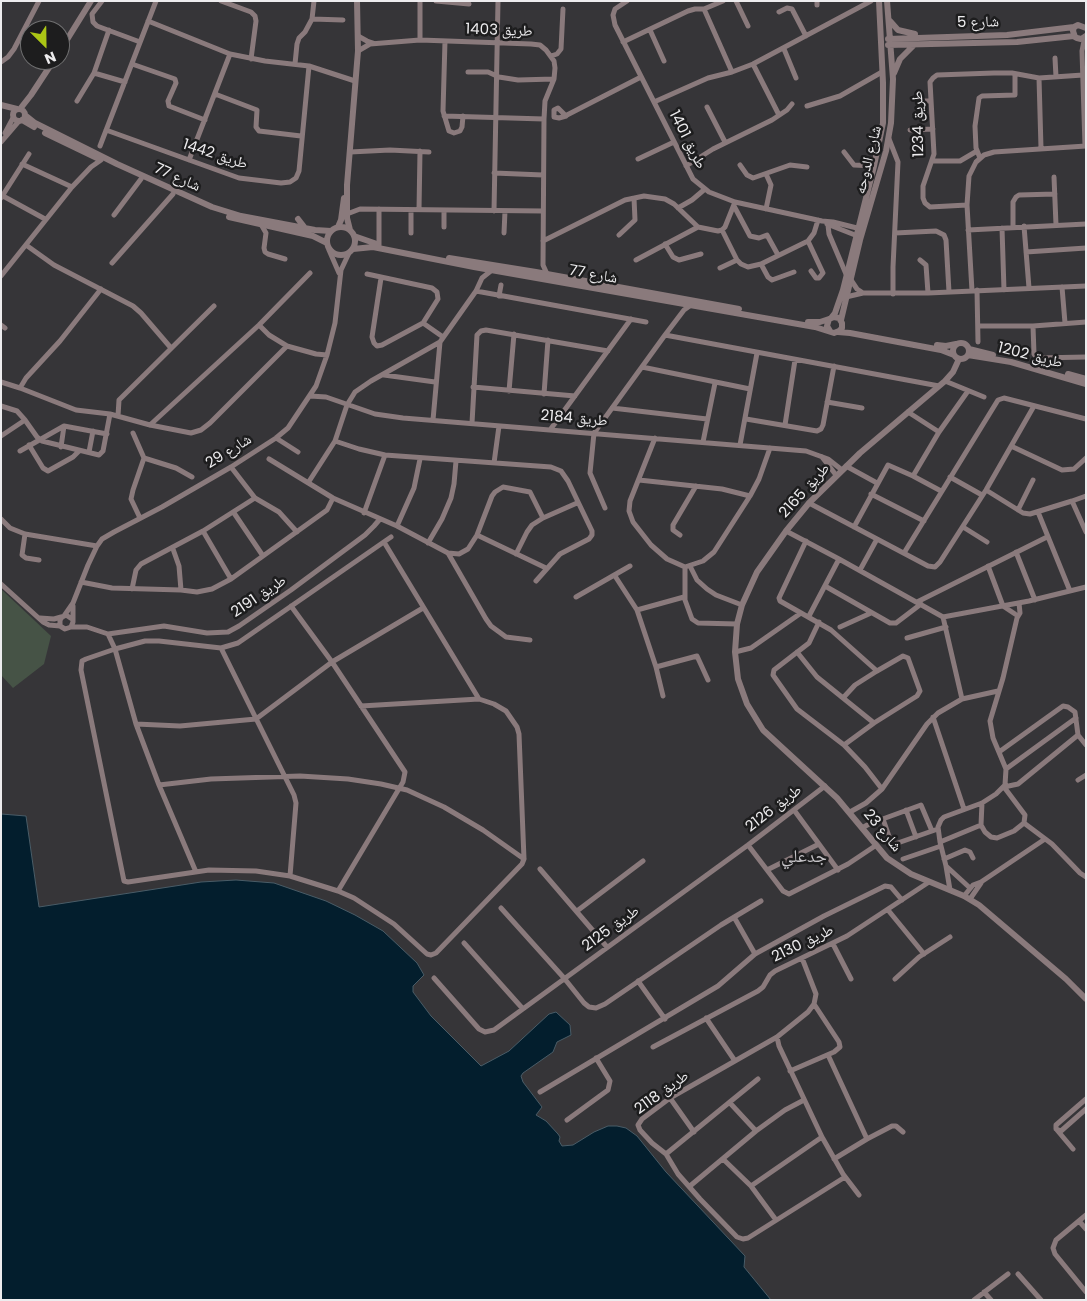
<!DOCTYPE html>
<html>
<head>
<meta charset="utf-8">
<style>
	body { margin:0 }
	#map { position:relative; width:1087px; height:1301px; overflow:hidden; background:#363538; font-family:Poppins,sans-serif }
	canvas { display:block }
	.frame { position:absolute; inset:0; border:2px solid #edecee; pointer-events:none }
	.north { position:absolute; left:20px; top:20px; width:50px; height:50px; box-sizing:border-box; background:#1d1d1e; border:1px solid #707071; border-radius:50%; rotate:157deg; font-size:14px; font-weight:700; line-height:20px; text-align:center; color:#edecee }
	.north::after { content:''; display:block; margin:auto; width:18px; height:22px; background:#abc615; clip-path:polygon(50% 0,100% 100%,50% 72%,0 100%) }
</style>
</head>
<body>
<div id="map">
<canvas width="1087" height="1301"></canvas>
<div class="frame"></div>
<div class="north">N</div>
</div>
<script>
const c = document.querySelector('canvas').getContext('2d');
c.lineJoin = 'round';
function paint(path, color) { c.fillStyle = color; c.fill(path, 'evenodd'); }
const toPath = rows => new Path2D(rows.map(r => 'M' + r).join(''));
function stroke(path, color, width, dash) { c.strokeStyle = color; c.lineWidth = width; c.lineCap = dash ? 'butt' : 'round'; c.setLineDash(dash || []); c.stroke(path); }
function drawText(font, color, halo, rows, align = 'center') {
  c.font = font + ' Poppins,"Noto Naskh Arabic",sans-serif'; c.lineWidth = 5; c.setLineDash([]); c.textBaseline = 'middle'; c.strokeStyle = halo; c.fillStyle = color; for (const [text, x, y, turn = 0] of rows) {
    c.save(); c.translate(x, y); c.rotate((+turn || 0) * Math.PI / 180); c.textAlign = isNaN(turn) ? turn : align; if (halo) c.strokeText(text, 0, 0); c.fillText(text, 0, 0); c.restore();
  }
}
paint(toPath([
	[1,589,51,636,44,664,13,688,1,675]
]), '#465346');
const water = toPath([
	[1,814,26,816,39,907,201,882,236,880,274,883,326,901,355,915,383,931,417,963,424,975,413,986,413,992,431,1016,481,1066,509,1051,549,1014,556,1012,570,1025,571,1035,557,1042,553,1052,523,1073,521,1076,523,1082,542,1107,536,1115,546,1121,558,1134,560,1137,559,1141,562,1146,573,1145,594,1132,608,1126,617,1126,626,1128,637,1136,666,1172,745,1256,744,1267,771,1300,1,1300,1,814]
]);
paint(water, '#031e2d');
stroke(water, '#495c67', 1);
stroke(toPath([
	[102,1,92,14,93,22,97,26,140,42],
	[221,1,251,12,255,16,256,21,251,59],
	[420,1,420,40],
	[436,1,469,4],
	[627,1,615,9,613,15,615,25,693,179,709,192,735,202,822,221,833,222,857,228,859,232],
	[736,1,748,26],
	[817,1,817,5],
	[704,9,732,72],
	[779,12,787,8,792,9,806,36],
	[312,19,343,20],
	[148,21,230,54,265,61,309,66,355,81],
	[650,30,664,61],
	[358,36,367,41,373,43],
	[445,41,443,111,449,131,454,133,460,131,462,127,463,116],
	[623,42,688,11,695,9,704,9,723,1],
	[784,49,796,78],
	[358,51,370,44,420,40,531,44,540,45,546,50,554,61,555,68,554,79,545,101,544,119,543,265,547,274],
	[551,56,557,54,561,49,563,9],
	[1055,58,1056,77],
	[1,62,8,57,14,49,39,1],
	[132,64,175,79,176,83,168,101,169,106,205,120],
	[295,64,297,44,299,38,305,32,312,19,314,1],
	[753,64,779,115],
	[468,72,488,72,499,77,518,80,554,79],
	[94,73,125,82],
	[1039,78,1041,148],
	[215,94,257,110,256,127,259,131,301,136],
	[77,101,94,73,109,30],
	[921,101,931,101],
	[654,102,708,78,732,72,753,64,871,1],
	[807,106,840,96,882,72],
	[707,107,725,142],
	[444,116,544,119],
	[566,116,558,108,554,110,554,117,559,118,566,116,567,115,641,77],
	[106,130,239,178,281,183,290,182,296,178,299,171,309,66],
	[910,130,933,129],
	[5,133,13,118],
	[889,139,898,162,893,267,893,294],
	[1,142,19,121],
	[100,146,156,1],
	[1085,146,1082,51,1085,36],
	[350,152,390,150,429,152],
	[844,152,854,165,874,166],
	[980,158,976,148,975,126,979,98,982,96,1015,95,1015,74],
	[638,159,674,142],
	[189,160,230,54],
	[933,161,960,161,977,151],
	[22,164,72,187],
	[740,165,747,175,753,178,790,165,807,167],
	[686,166,713,149,772,120,787,110,792,104],
	[494,173,543,175],
	[1054,177,1056,225],
	[3,196,45,219],
	[1,198,29,154],
	[967,205,930,207,925,203,923,198,923,186,934,154,930,82,933,78,937,75,994,73,1012,73,1039,78,1083,75],
	[734,206,750,236,759,238,767,235,778,255],
	[678,208,692,200,705,189],
	[379,209,379,245],
	[766,209,771,185,766,174],
	[419,210,420,151],
	[444,210,444,227],
	[494,211,498,1],
	[347,214,360,209,543,211],
	[114,215,141,179],
	[827,224,855,235],
	[828,225,829,234,846,274],
	[262,226,266,233,264,248,265,252,268,254,285,259],
	[1024,226,1029,288],
	[1013,227,1013,202,1016,197,1019,195,1055,194],
	[1002,228,1004,290],
	[722,230,737,260,741,264,748,267,761,264,808,241,814,233,818,220],
	[968,230,1086,224],
	[411,233,411,210],
	[504,233,505,211],
	[895,233,936,231,944,235,946,240,949,292],
	[619,235,635,220,634,198],
	[543,241,625,200,644,196,665,199,674,204,698,227,718,231,722,230,725,227,735,202],
	[808,241,823,273,819,278,816,278,811,271],
	[665,244,673,257,679,260,701,254],
	[26,245,54,265,133,306,141,313,171,348],
	[329,250,339,273],
	[1026,252,1086,248],
	[636,260,698,227],
	[920,260,926,265,928,293],
	[112,263,173,194],
	[761,264,768,277,772,280,794,272],
	[720,268,737,260],
	[367,274,432,288,437,292,438,299,423,323],
	[1,276,72,187,91,167,101,160],
	[381,278,372,337,374,343,377,346,382,345,423,323,443,337],
	[1062,287,1065,323],
	[977,290,978,342],
	[476,291,646,322],
	[972,291,967,205,969,176,976,162,984,155,994,152,1086,146],
	[863,293,928,293,1086,286],
	[499,296,501,285],
	[846,297,863,293,857,289,851,280],
	[1,325,5,328],
	[259,325,269,335,287,346,316,354,327,355],
	[978,326,1033,326,1086,322],
	[1033,326,1034,354,1037,358,1086,357],
	[665,335,939,386],
	[642,367,750,389],
	[384,375,435,382],
	[945,381,984,397],
	[1,382,20,388,76,410,110,414,150,425,191,433,201,430,210,423,287,346],
	[473,387,575,396],
	[20,388,26,378,60,341,101,289],
	[509,391,514,334],
	[544,394,548,340],
	[310,396,326,397,375,414,403,418,806,451,828,459,842,470],
	[827,402,862,408],
	[1,406,17,411,25,420,1,436],
	[612,408,707,419],
	[908,412,939,432],
	[118,416,119,400,214,306],
	[746,419,817,431,821,429,823,425,834,366],
	[25,420,37,437,42,441,99,455,103,451,110,414],
	[433,420,440,342],
	[472,423,477,335,481,331,486,330,608,351],
	[150,425,259,325,310,273],
	[785,425,795,360],
	[550,430,631,319],
	[133,433,144,458,176,468,192,477],
	[276,438,298,452],
	[655,438,630,501,629,511,633,522,651,545,667,559,685,567,703,561,714,552,750,496,759,479,770,448],
	[335,441,359,449,385,455,551,467,561,471,568,481,592,531,592,535,589,539,560,554,536,581],
	[703,442,715,383],
	[29,445,43,468,48,471,73,457,79,451],
	[740,445,757,353],
	[1011,446,1062,470,1074,469,1086,458],
	[61,447,64,426],
	[20,451,64,426,107,434],
	[89,452,93,431],
	[822,457,836,475],
	[269,459,333,498,397,526,448,553,459,554,468,549,477,535,492,496,495,492,503,487,530,492,543,518],
	[494,463,499,426],
	[846,466,877,483],
	[231,467,255,498,279,512,297,532],
	[913,476,939,432,968,391],
	[950,477,982,495],
	[639,480,722,489,750,496],
	[308,483,335,441,347,405,355,392,371,381,440,342,476,291,482,278,492,270],
	[986,490,1023,513,1030,514,1072,501,1086,496],
	[871,494,924,521],
	[1072,501,1086,532],
	[809,503,928,566,935,567,940,562,986,490,1034,406],
	[605,508,590,473,594,433,665,335,684,310,691,305],
	[1018,510,1033,480],
	[1038,512,1070,591],
	[234,513,263,556],
	[364,513,385,455],
	[140,518,131,499,133,490,144,458],
	[1,519,10,528,25,534,97,546],
	[397,526,414,488,420,459],
	[854,527,888,465,913,476,941,491],
	[963,527,987,542],
	[203,531,231,579],
	[786,531,839,559,943,617],
	[25,534,22,555,26,558,39,560],
	[477,535,546,568],
	[680,535,673,530,673,525,696,486],
	[806,541,779,598,780,601,831,630,877,671],
	[384,542,479,699],
	[428,543,442,519,451,498,454,484,456,461],
	[173,549,179,566,181,590],
	[1016,552,1035,600],
	[448,553,486,619,491,626,506,637,530,640],
	[904,553,998,400,1004,398,1086,419],
	[516,554,527,532,532,525,543,518,577,503],
	[690,566,697,580,707,589,716,595,742,605],
	[988,566,1003,606,1015,614],
	[685,567,685,600,692,619,698,623,737,624],
	[860,570,877,539],
	[615,576,637,610,656,667,663,696],
	[81,582,112,588,181,590,197,592,212,589,231,579,327,510,333,498],
	[1,584,43,622,49,625,60,626],
	[825,586,890,623,896,623,921,604],
	[132,589,136,570,141,564,203,531,255,498],
	[576,597,630,566],
	[917,602,1047,537],
	[291,606,332,662,405,772,403,782,338,891],
	[637,610,684,597],
	[64,616,73,603,88,565,97,546,102,539,114,532,162,507,231,467,276,438,288,428,316,386,327,355,335,323,341,270,349,253],
	[809,616,839,559],
	[943,617,1029,601,1086,587],
	[943,617,962,699],
	[40,618,54,619,61,617],
	[72,619,66,615,62,617,60,620,60,626,65,629,71,627,73,622,73,606],
	[819,622,809,643,774,670,773,675,797,709,844,745,865,767,882,789],
	[71,627,87,627,108,634,164,626,207,633,228,632,239,626,291,590,365,535,374,526,380,519],
	[840,627,871,613],
	[108,634,115,649,136,724,159,785,196,872],
	[907,638,946,627],
	[221,648,294,795,296,803,290,876],
	[735,652,751,648,801,613],
	[797,652,817,677,874,723],
	[656,667,697,656,708,680],
	[843,698,855,685,877,671,903,656,908,658,920,691,917,696,874,723,844,745],
	[361,706,479,699,494,704,506,711,517,727,519,734,524,859,522,864,436,953,431,955,427,954,394,924,354,898,338,891,290,876,256,871,209,870,128,882,124,881,81,670,82,661,86,659,115,649,145,641,159,641,221,648,238,643,391,537],
	[933,717,964,809],
	[136,724,180,726,256,719,332,662,423,608],
	[999,752,1063,706,1068,707,1075,712,1078,735],
	[1006,769,1076,718],
	[1078,780,1086,775],
	[159,785,211,779,300,776,348,779,381,784,407,790,444,807,483,830,524,859],
	[1004,787,1018,784,1078,735,1086,745],
	[982,803,981,825,985,832,991,837,997,838,1014,831,1024,823,1025,815,1004,787],
	[794,810,838,870],
	[906,810,916,837],
	[850,812,866,803,882,789,927,724,938,713,962,699,998,691],
	[883,819,892,845,935,830],
	[1024,823,1052,844,1080,873,1086,877],
	[862,828,869,824,921,805,932,831],
	[940,842,981,825],
	[748,845,783,891,789,894,848,864,875,846],
	[903,859,941,846],
	[944,859,965,850,970,852,973,858],
	[946,866,950,890],
	[540,869,607,947],
	[767,870,819,844],
	[970,888,946,866,940,842,938,827,941,820,944,817,982,803,996,794,1005,785,1006,769,993,738,990,721,1003,678,1017,618,1020,613,1019,603],
	[964,896,973,885,981,882,1045,839],
	[970,899,981,883],
	[501,908,564,978,584,1003,589,1007,596,1008,605,1004,721,925,761,901],
	[888,910,924,954],
	[577,911,643,861],
	[734,917,755,954],
	[464,943,523,1009],
	[833,944,851,979],
	[802,958,816,994,814,1004,808,1012,777,1037,670,1098,642,1119,638,1125,640,1130,652,1143,666,1154,678,1174,700,1199,737,1237,743,1239,748,1238,845,1177],
	[434,978,479,1029,485,1032,494,1030,748,845,825,786],
	[895,979,919,957,950,937],
	[638,981,665,1019],
	[706,1018,735,1061],
	[777,1037,779,1046,822,1137,843,1174,859,1195],
	[653,1047,758,991,763,987,770,975,775,971,847,936,929,882],
	[828,1055,867,1139],
	[790,1071,834,1052,840,1047,839,1042,814,1004],
	[540,1092,718,986,755,954,824,916,885,886,891,887,902,900],
	[670,1098,694,1132],
	[1086,1099,1056,1125,1056,1129,1061,1131,1086,1109],
	[730,1103,756,1131],
	[567,1120,608,1090,610,1081,596,1058],
	[1057,1130,1073,1149],
	[666,1154,758,1079],
	[723,1159,751,1186,776,1220],
	[834,1159,867,1139,892,1126,896,1126,903,1132],
	[690,1186,756,1131,785,1110,804,1100],
	[751,1186,822,1137],
	[1086,1215,1056,1240,1053,1248,1055,1254,1086,1292],
	[1079,1221,1086,1229],
	[1018,1274,1041,1300],
	[984,1292,991,1300],
	[974,1300,1008,1274]
]), '#8a7a7c', 5);
stroke(toPath([
	[890,21,898,30,915,34],
	[1086,28,1078,25,1074,27,1073,31,1075,37,1077,38,1081,39,1086,36],
	[888,39,1007,35,1074,27],
	[888,45,1017,42,1074,36],
	[60,51,91,1],
	[894,73,900,59,914,45],
	[1,105,17,109],
	'13 115a6 6 0 1 1 12 0a6 6 0 1 1-12 0Z',
	[20,109,31,95,54,60],
	[25,115,35,123,117,164,212,207,241,216,315,230,331,231],
	[22,120,34,127],
	[45,133,99,159],
	[229,217,313,236,327,243],
	[298,219,305,228],
	'327 241a14 14 0 1 1 28 0a14 14 0 1 1-28 0Z',
	[338,227,341,220,344,198],
	[350,230,347,218,347,185,358,51,357,1],
	[354,236,377,244],
	[353,249,373,247,474,267,815,327,834,333,839,331,842,328,842,323,839,318,834,317,829,319,827,326,830,331],
	[449,258,536,272,739,309],
	[831,318,835,313,843,290,874,166,883,123,883,83,879,1],
	[841,320,860,240,886,151,891,123,893,79,887,1],
	[808,322,820,322,829,319],
	[838,332,850,333,941,350,954,355],
	'953 351a8 8 0 1 1 16 0a8 8 0 1 1-16 0Z',
	[937,345,946,346,956,344],
	[969,349,993,355],
	[968,355,1011,362,1086,384],
	[959,359,953,372,945,381,860,453,809,503,786,531,757,572,742,605,737,624,735,652,738,679,747,704,763,730,837,798,887,858,911,874,964,896,979,905,1066,979,1086,999],
	[1068,374,1086,379]
]), '#8a7a7c', 6);
drawText('15px', '#edecee', '#1d1d1e', [
	["شارع 5",978,23,-1],
	["طريق 1403",499,31,2],
	["طريق 1234",919,124,-91],
	["طريق 1401",687,140,63],
	["طريق 1442",215,155,18],
	["شارع الدوحه",869,160,-76],
	["شارع 77",177,178,24],
	["شارع 77",593,275,10],
	["طريق 1202",1030,356,14],
	["طريق 2184",574,419,5],
	["شارع 29",229,452,-32],
	["طريق 2165",805,491,-48],
	["طريق 2191",259,597,-34],
	["طريق 2126",774,809,-38],
	["شارع 23",882,831,50],
	["طريق 2125",611,929,-36],
	["طريق 2130",803,944,-26],
	["طريق 2118",662,1093,-36]
]);
drawText('18px', '#c5c3c7', '#1d1d1e', [
	["جدعلي",804,857]
]);
</script>
</body>
</html>
